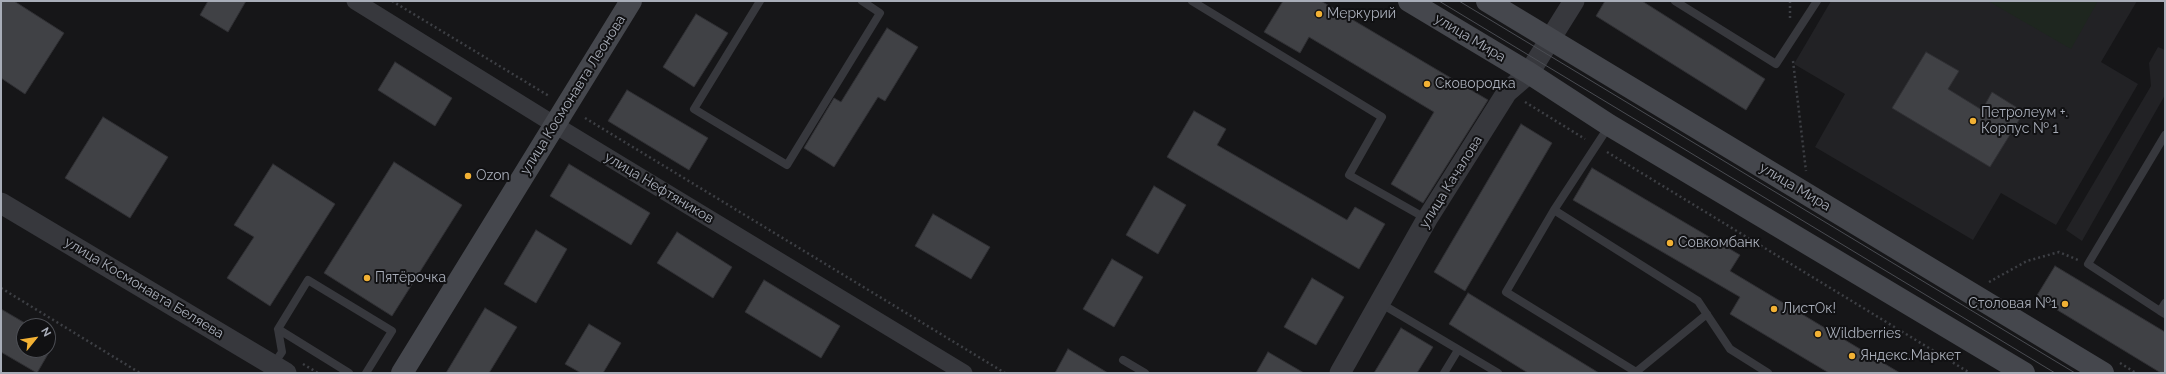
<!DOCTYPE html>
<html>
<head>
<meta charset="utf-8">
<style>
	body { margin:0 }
	#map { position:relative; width:2166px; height:374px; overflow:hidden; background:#161618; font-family:Raleway,sans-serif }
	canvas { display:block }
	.frame { position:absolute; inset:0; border:2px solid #a8adb8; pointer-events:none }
	.north { position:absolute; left:16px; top:318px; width:40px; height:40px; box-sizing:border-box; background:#111113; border:1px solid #4d4f55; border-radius:50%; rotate:60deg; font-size:11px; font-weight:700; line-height:16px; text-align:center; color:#a8adb8 }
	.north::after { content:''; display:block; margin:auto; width:14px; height:18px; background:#f2b134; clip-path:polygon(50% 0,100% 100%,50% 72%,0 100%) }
</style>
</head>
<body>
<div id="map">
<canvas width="2166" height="374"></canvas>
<div class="frame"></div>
<div class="north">N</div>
</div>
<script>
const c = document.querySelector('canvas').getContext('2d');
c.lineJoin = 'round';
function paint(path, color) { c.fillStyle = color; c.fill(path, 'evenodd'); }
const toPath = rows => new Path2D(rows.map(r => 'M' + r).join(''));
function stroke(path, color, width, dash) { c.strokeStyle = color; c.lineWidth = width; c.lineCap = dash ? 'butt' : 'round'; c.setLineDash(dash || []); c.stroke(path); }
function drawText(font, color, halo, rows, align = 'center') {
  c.font = font + ' Raleway,sans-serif'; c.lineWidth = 4; c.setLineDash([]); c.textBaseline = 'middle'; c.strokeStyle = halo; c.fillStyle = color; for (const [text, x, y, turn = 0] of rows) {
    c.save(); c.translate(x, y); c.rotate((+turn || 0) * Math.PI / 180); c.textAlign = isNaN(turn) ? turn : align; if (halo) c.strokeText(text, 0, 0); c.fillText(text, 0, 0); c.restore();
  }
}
paint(toPath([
	[1831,1,2137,1,2101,62,2138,84,2056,225,2001,193,1973,240,1815,147,1845,94,1794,64],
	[2158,47,2165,50,2165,95,2082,241,2066,230,2151,86,2149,63]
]), '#222225');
paint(toPath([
	[1988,1,2098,1,2071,49]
]), '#1e261f');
const building = toPath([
	[1,1,14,1,64,33,25,94,1,78,1,1],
	[208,1,246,1,228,32,200,15,208,1],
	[1283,1,1321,1,1488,100,1423,203,1391,184,1434,112,1309,37,1300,53,1264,32,1283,1],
	[1605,1,1642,1,1765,79,1746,110,1596,16,1605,1],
	[696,14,728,33,694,87,663,67,696,14],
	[887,28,918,47,885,101,878,97,834,167,804,148,834,98,841,102,887,28],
	[1926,52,1959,71,1948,89,1982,110,1992,92,2024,112,1990,167,1892,108,1926,52],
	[395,62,452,98,435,126,378,90,395,62],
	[627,90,708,138,689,170,608,121,627,90],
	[1194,111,1226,129,1217,145,1347,220,1355,207,1385,224,1359,269,1167,157,1194,111],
	[103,117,168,157,130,218,65,178,103,117],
	[1521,124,1552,143,1465,291,1434,272,1521,124],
	[394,162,462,205,392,316,324,273,394,162],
	[273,164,335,204,270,306,227,278,254,237,234,225,273,164],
	[569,164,650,213,631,245,550,196,569,164],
	[1592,168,1740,255,1730,271,1900,373,1829,373,1730,314,1740,297,1573,200,1592,168],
	[1154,186,1186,205,1158,254,1126,235,1154,186],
	[933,214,990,247,971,279,915,246,933,214],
	[536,230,567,249,536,303,504,284,536,230],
	[677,232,732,267,713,298,657,263,677,232],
	[1112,259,1143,277,1114,327,1083,309,1112,259],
	[2055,266,2165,332,2165,373,2161,373,2036,297,2055,266],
	[1312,278,1344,297,1316,345,1284,327,1312,278],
	[764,280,840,326,821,358,745,312,764,280],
	[1468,293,1599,373,1528,373,1449,324,1468,293],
	[485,308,517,327,489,373,446,373,485,308],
	[1,309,30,326,24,326,24,350,48,350,48,337,55,342,37,373,1,352,1,309],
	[589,324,621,343,603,373,581,373,565,364,589,324],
	[1401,328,1433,347,1417,373,1374,373,1401,328],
	[1068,349,1108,373,1055,373,1068,349],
	[1268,352,1304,373,1256,373,1268,352]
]);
paint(building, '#404145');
stroke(building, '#303034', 1);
stroke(toPath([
	[392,1,549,96],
	[1790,18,1790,1],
	[1793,61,1806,171],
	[1525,102,1585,139],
	[585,118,1005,373],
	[1607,152,1970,373],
	[1989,282,2027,261,2059,252,2078,260],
	[1,288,140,373],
	[2120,363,2136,373],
	[303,364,318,373]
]), '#3d3f44', 2.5, [2, 3]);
stroke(toPath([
	[760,1,694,109,787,165,880,13,862,1],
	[1192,1,1382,117,1349,175,1427,219],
	[1675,1,1776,64,1817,1],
	[1609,126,1554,210,1698,301,1730,349,1768,373],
	[1554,210,1506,292,1636,372,1707,314],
	[1380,303,1498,373],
	[2165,303,2160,311,2165,314],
	[2160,311,2088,264,2165,135],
	[278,329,349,373],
	[1123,360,1145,373],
	[273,365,282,352,278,329,308,280,392,331,366,373],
	[1444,373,1458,350]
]), '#37383d', 8);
stroke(toPath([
	[355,1,555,125,964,373]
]), '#37383d', 17);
stroke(toPath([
	[1,203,286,373],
	[1340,373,1427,219,1507,92,1529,73,1574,1]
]), '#37383d', 21);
stroke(toPath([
	[1409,1,1529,73,1609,125,2024,373],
	[1487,1,2103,373],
	[402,373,631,1]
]), '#45474d', 22);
stroke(toPath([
	[1439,1,2055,373],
	[1459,1,2075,373]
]), '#4a4c52', 1);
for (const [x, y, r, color] of [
	[1319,14,4,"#f2b134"],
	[1427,84,4,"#f2b134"],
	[1973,121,4,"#f2b134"],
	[468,176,4,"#f2b134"],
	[1670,243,4,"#f2b134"],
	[367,278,4,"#f2b134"],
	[2065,304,4,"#f2b134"],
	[1774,309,4,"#f2b134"],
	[1818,334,4,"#f2b134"],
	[1852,356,4,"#f2b134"]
]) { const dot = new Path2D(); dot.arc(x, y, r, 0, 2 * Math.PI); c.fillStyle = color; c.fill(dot); stroke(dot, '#111113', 1.5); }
drawText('14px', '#a8adb8', '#111113', [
	["Меркурий",1327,14],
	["Сковородка",1435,84],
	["Петролеум +.",1981,113],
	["Корпус № 1",1981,129],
	["Ozon",476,176],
	["Совкомбанк",1678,243],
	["Пятёрочка",375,278],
	["Столовая №1",2057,304,"right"],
	["ЛистОк!",1782,309],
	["Wildberries",1826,334],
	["Яндекс.Маркет",1860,356]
], 'left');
drawText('14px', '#a8adb8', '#111113', [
	["улица Мира",1470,38,31],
	["улица Космонавта Леонова",573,95,-58],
	["улица Качалова",1451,182,-58],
	["улица Мира",1795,187,31],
	["улица Нефтяников",659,188,31],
	["улица Космонавта Беляева",144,288,31]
]);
</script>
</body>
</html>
